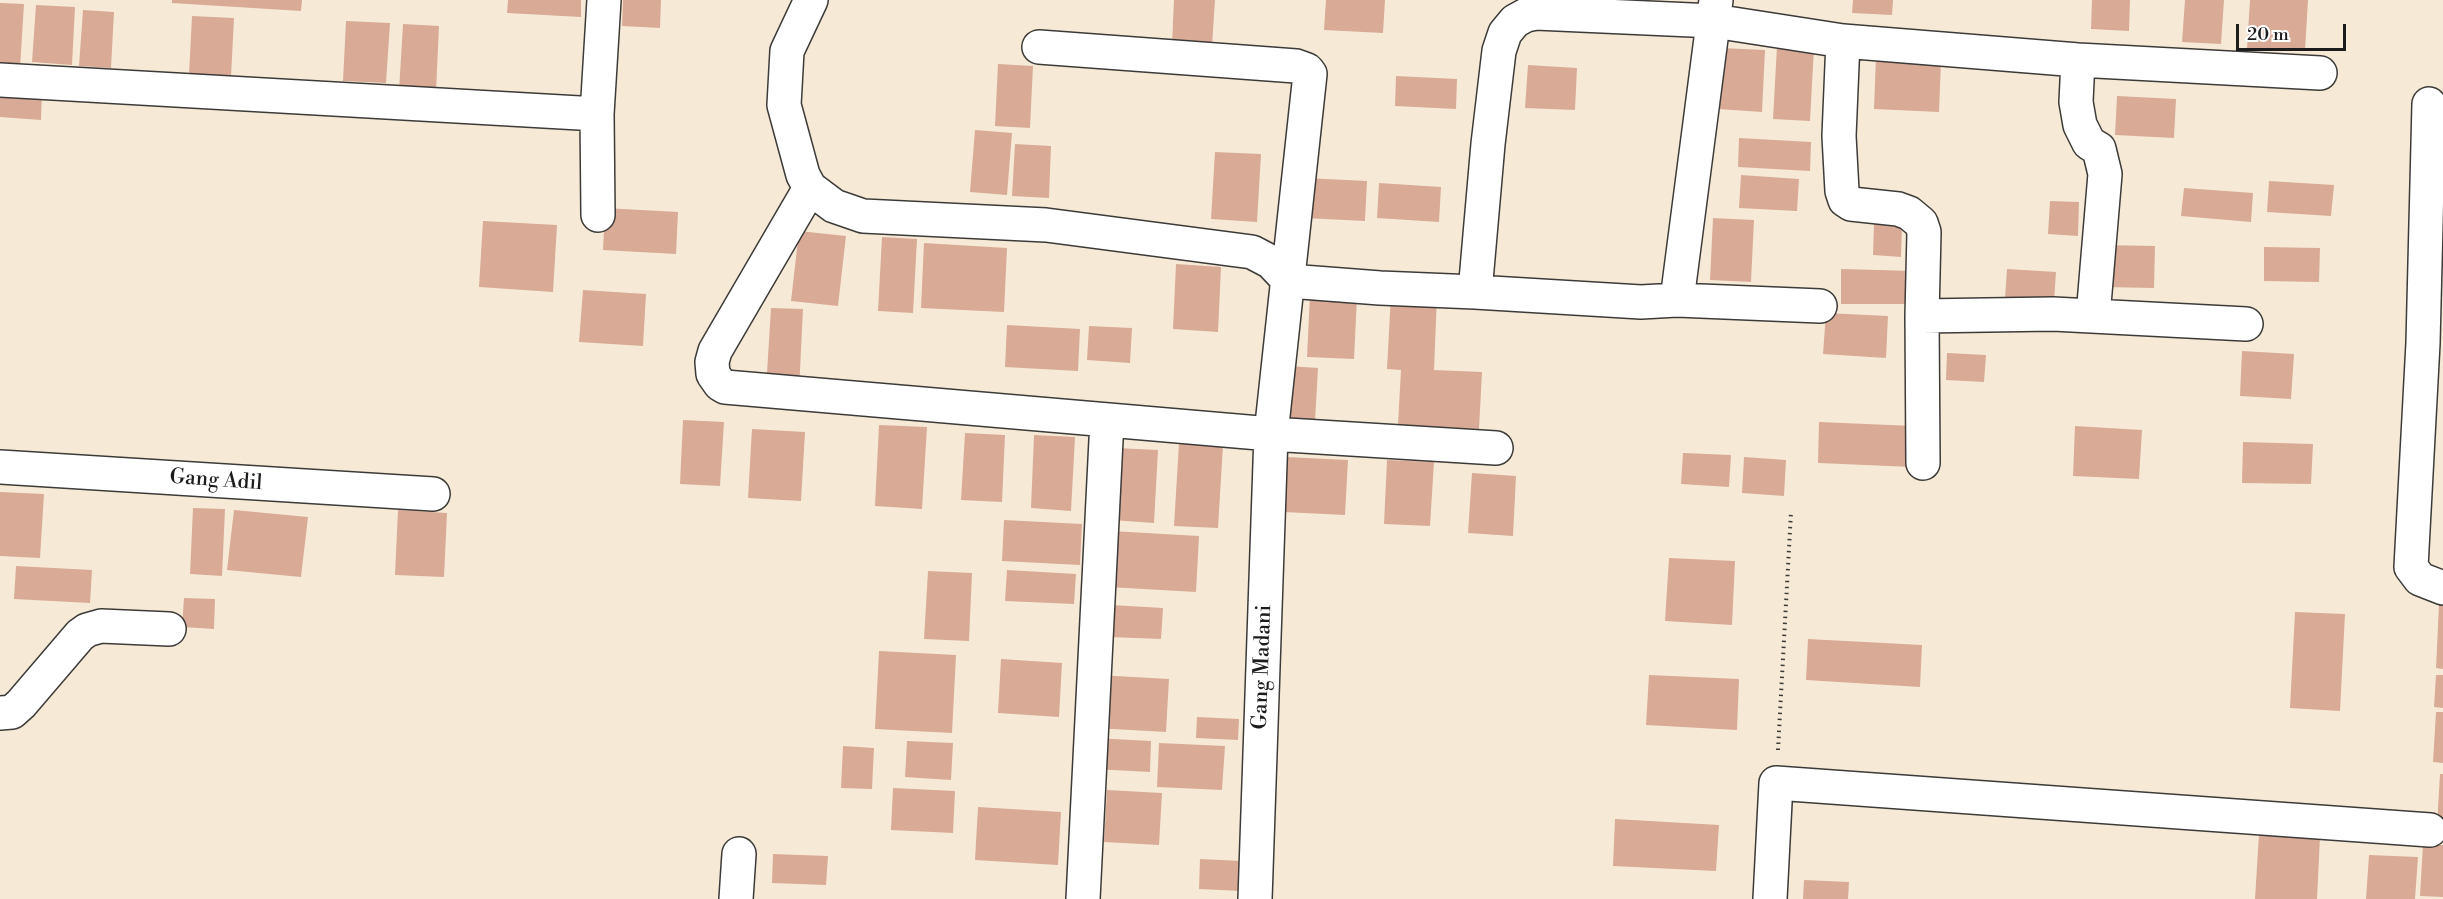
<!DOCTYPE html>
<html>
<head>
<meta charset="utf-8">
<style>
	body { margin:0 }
	#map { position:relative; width:2443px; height:899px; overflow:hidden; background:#f6ead6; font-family:"Libre Bodoni",serif }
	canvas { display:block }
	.scale { position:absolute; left:2236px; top:24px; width:110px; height:27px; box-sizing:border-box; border:3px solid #1c1c1c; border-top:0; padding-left:8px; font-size:18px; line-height:21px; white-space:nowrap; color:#1c1c1c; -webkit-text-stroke:4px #fff; paint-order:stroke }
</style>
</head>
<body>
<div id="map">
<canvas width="2443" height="899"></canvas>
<div class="scale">20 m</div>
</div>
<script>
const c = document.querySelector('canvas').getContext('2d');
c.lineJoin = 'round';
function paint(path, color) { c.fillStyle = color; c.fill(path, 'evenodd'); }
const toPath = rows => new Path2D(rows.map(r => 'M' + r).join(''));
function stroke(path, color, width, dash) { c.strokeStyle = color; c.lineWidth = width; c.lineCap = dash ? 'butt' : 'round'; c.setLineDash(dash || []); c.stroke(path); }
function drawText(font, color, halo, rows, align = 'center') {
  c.font = font + ' "Libre Bodoni",serif'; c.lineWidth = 4.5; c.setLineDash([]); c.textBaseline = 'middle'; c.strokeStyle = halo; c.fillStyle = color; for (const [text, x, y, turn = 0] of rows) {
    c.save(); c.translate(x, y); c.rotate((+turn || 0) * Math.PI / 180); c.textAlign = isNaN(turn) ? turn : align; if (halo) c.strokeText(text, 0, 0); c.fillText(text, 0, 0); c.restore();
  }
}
paint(toPath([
	[172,0,302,0,301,11,172,3],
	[508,0,581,0,581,17,507,13],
	[623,0,661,0,660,28,622,26],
	[1174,0,1215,0,1212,46,1172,44],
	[1326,0,1385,0,1383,33,1324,30],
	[1853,0,1893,0,1892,15,1852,13],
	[2092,0,2130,0,2129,31,2091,29],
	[2185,0,2224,0,2221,44,2182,42],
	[2250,0,2308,0,2305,51,2247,48],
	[0,3,24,4,20,68,0,67],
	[36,5,75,7,72,65,32,62],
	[83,10,114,12,111,68,79,66],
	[192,16,234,18,231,77,189,74],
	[346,21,390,23,386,83,343,81],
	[403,24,439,26,436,92,399,91],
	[1777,46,1814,48,1810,121,1773,119],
	[1722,48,1765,50,1762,112,1718,109],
	[1876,57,1941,61,1939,112,1874,109],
	[998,64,1033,66,1030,128,995,126],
	[1528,65,1577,68,1575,110,1525,108],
	[1396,76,1457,79,1456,109,1395,106],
	[0,88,42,90,41,120,0,117],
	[2117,96,2176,99,2174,138,2115,135],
	[975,130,1012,133,1007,195,970,192],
	[1739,138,1811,142,1810,171,1738,167],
	[1015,144,1051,146,1049,198,1012,196],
	[1215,152,1261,154,1257,222,1211,219],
	[1741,175,1799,179,1797,211,1739,208],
	[1306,178,1367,181,1365,221,1304,218],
	[2269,181,2334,185,2331,216,2267,212],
	[1379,183,1441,187,1439,222,1377,218],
	[2184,188,2253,193,2251,222,2181,216],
	[2050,201,2079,202,2078,236,2048,234],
	[605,208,678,212,676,254,603,250],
	[1713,218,1754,220,1751,282,1710,280],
	[483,221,557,225,553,292,479,287],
	[1874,223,1902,225,1901,257,1873,255],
	[799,231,846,236,838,306,791,301],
	[882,237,917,239,913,313,878,311],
	[924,243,1007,248,1004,312,921,308],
	[2102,245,2155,246,2154,288,2102,287],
	[2264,247,2320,248,2319,282,2264,281],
	[1176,264,1221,267,1218,332,1173,329],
	[1841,269,1915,271,1915,304,1841,304],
	[2007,269,2056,272,2054,301,2005,298],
	[583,290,646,294,643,346,579,342],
	[1391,294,1437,296,1434,370,1482,372,1479,429,1398,425,1401,370,1387,369],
	[1310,295,1357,297,1354,359,1307,357],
	[771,308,803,309,799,391,766,389],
	[1826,313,1888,316,1886,358,1823,354],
	[1007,325,1080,329,1078,371,1005,367],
	[1089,326,1132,328,1130,363,1087,360],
	[2242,351,2294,354,2291,399,2240,396],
	[1947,353,1986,355,1984,382,1946,380],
	[1288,366,1318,368,1315,421,1285,420],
	[683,420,724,422,720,486,680,484],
	[1819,422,1914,426,1912,467,1818,463],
	[879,425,927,427,922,509,875,506],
	[2075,426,2142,430,2139,479,2073,476],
	[752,429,805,432,801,501,748,498],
	[965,433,1005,435,1002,502,961,500],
	[1034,435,1075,437,1071,511,1031,508],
	[2243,442,2313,444,2311,484,2242,483],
	[1179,443,1223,445,1218,528,1174,526],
	[1116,448,1158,450,1154,523,1112,520],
	[1683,453,1731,455,1729,487,1681,484],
	[1286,457,1348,460,1345,515,1283,512],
	[1744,457,1786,460,1784,496,1742,493],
	[1387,460,1434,462,1430,526,1384,524],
	[1472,473,1516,476,1513,536,1468,533],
	[0,492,44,494,40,558,0,556],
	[193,508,225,509,222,576,190,574],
	[234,510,308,517,301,577,227,570],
	[398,510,447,513,444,577,395,575],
	[1004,520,1082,524,1080,565,1002,561],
	[1111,531,1199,536,1196,592,1108,587],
	[1669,558,1735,561,1732,625,1665,621],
	[16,566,92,570,90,603,14,599],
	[1007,570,1076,574,1074,604,1005,601],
	[928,571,972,573,969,641,924,639],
	[184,598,215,599,214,629,182,627],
	[1111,605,1163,608,1161,639,1109,637],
	[2439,605,2443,605,2443,669,2436,668],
	[2295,612,2345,614,2340,711,2290,708],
	[1808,639,1922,645,1920,687,1806,680],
	[879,651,956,655,952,733,875,729],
	[1001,659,1062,663,1059,717,998,713],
	[1098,675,1169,679,1166,732,1095,728],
	[1649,675,1739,679,1737,730,1646,725],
	[2436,675,2443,675,2443,708,2434,707],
	[2436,712,2443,712,2443,763,2433,762],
	[1197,717,1239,719,1238,740,1196,738],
	[1095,738,1151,741,1150,772,1094,769],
	[907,741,953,743,951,780,905,777],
	[1159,743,1225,746,1222,790,1157,787],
	[843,746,874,748,872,789,841,788],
	[2440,774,2443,774,2443,843,2436,843],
	[893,788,955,791,953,833,891,830],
	[1107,790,1162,793,1159,845,1104,842],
	[978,807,1061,812,1058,865,975,860],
	[1615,819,1719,825,1716,871,1613,866],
	[2259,834,2320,837,2317,899,2255,899],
	[2423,844,2443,845,2443,897,2420,896],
	[773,854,828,856,826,885,772,883],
	[2369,855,2418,857,2415,899,2366,899],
	[1200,859,1242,861,1241,891,1199,889],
	[1804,880,1849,882,1848,899,1803,899]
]), '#d9ab97');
const minor = toPath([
	[811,0,787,51,784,105,803,175,810,188,834,206,863,216,1046,225,1252,252,1271,262,1289,281,1380,288,1475,292,1488,144,1499,51,1505,33,1515,21,1526,15,1536,13,1714,21,1843,41,2078,60,2320,73],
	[1843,41,1839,136,1842,191,1845,200,1851,204,1898,209,1909,213,1921,223,1924,232,1922,316,2053,314,2246,324],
	[1039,47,1296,66,1307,70,1310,74,1271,434,1255,899],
	[2078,60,2076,102,2080,125,2089,143,2099,149,2105,174,2093,316],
	[0,80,597,114],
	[2429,104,2423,343,2411,567,2420,579,2443,588],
	[810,188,715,351,712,362,713,374,720,384,725,387,1271,434,1496,448],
	[598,215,597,114,604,0],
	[1475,292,1641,302,1677,300,1820,306],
	[1677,300,1716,0],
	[1922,316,1923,463],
	[0,467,433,494],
	[0,713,12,712,21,704,80,635,87,630,101,626,169,629],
	[736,899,739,854],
	[1083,899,1107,420],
	[1770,899,1776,783,2430,830]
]);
stroke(minor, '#3d3b38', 36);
stroke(toPath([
	[1778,750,1791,512]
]), '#3d3b38', 4, [1.5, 4.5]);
stroke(minor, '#fff', 33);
drawText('21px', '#1c1c1c', '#fff', [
	["Gang Adil",216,481,4],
	["Gang Madani",1263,667,-88]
]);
</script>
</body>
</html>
